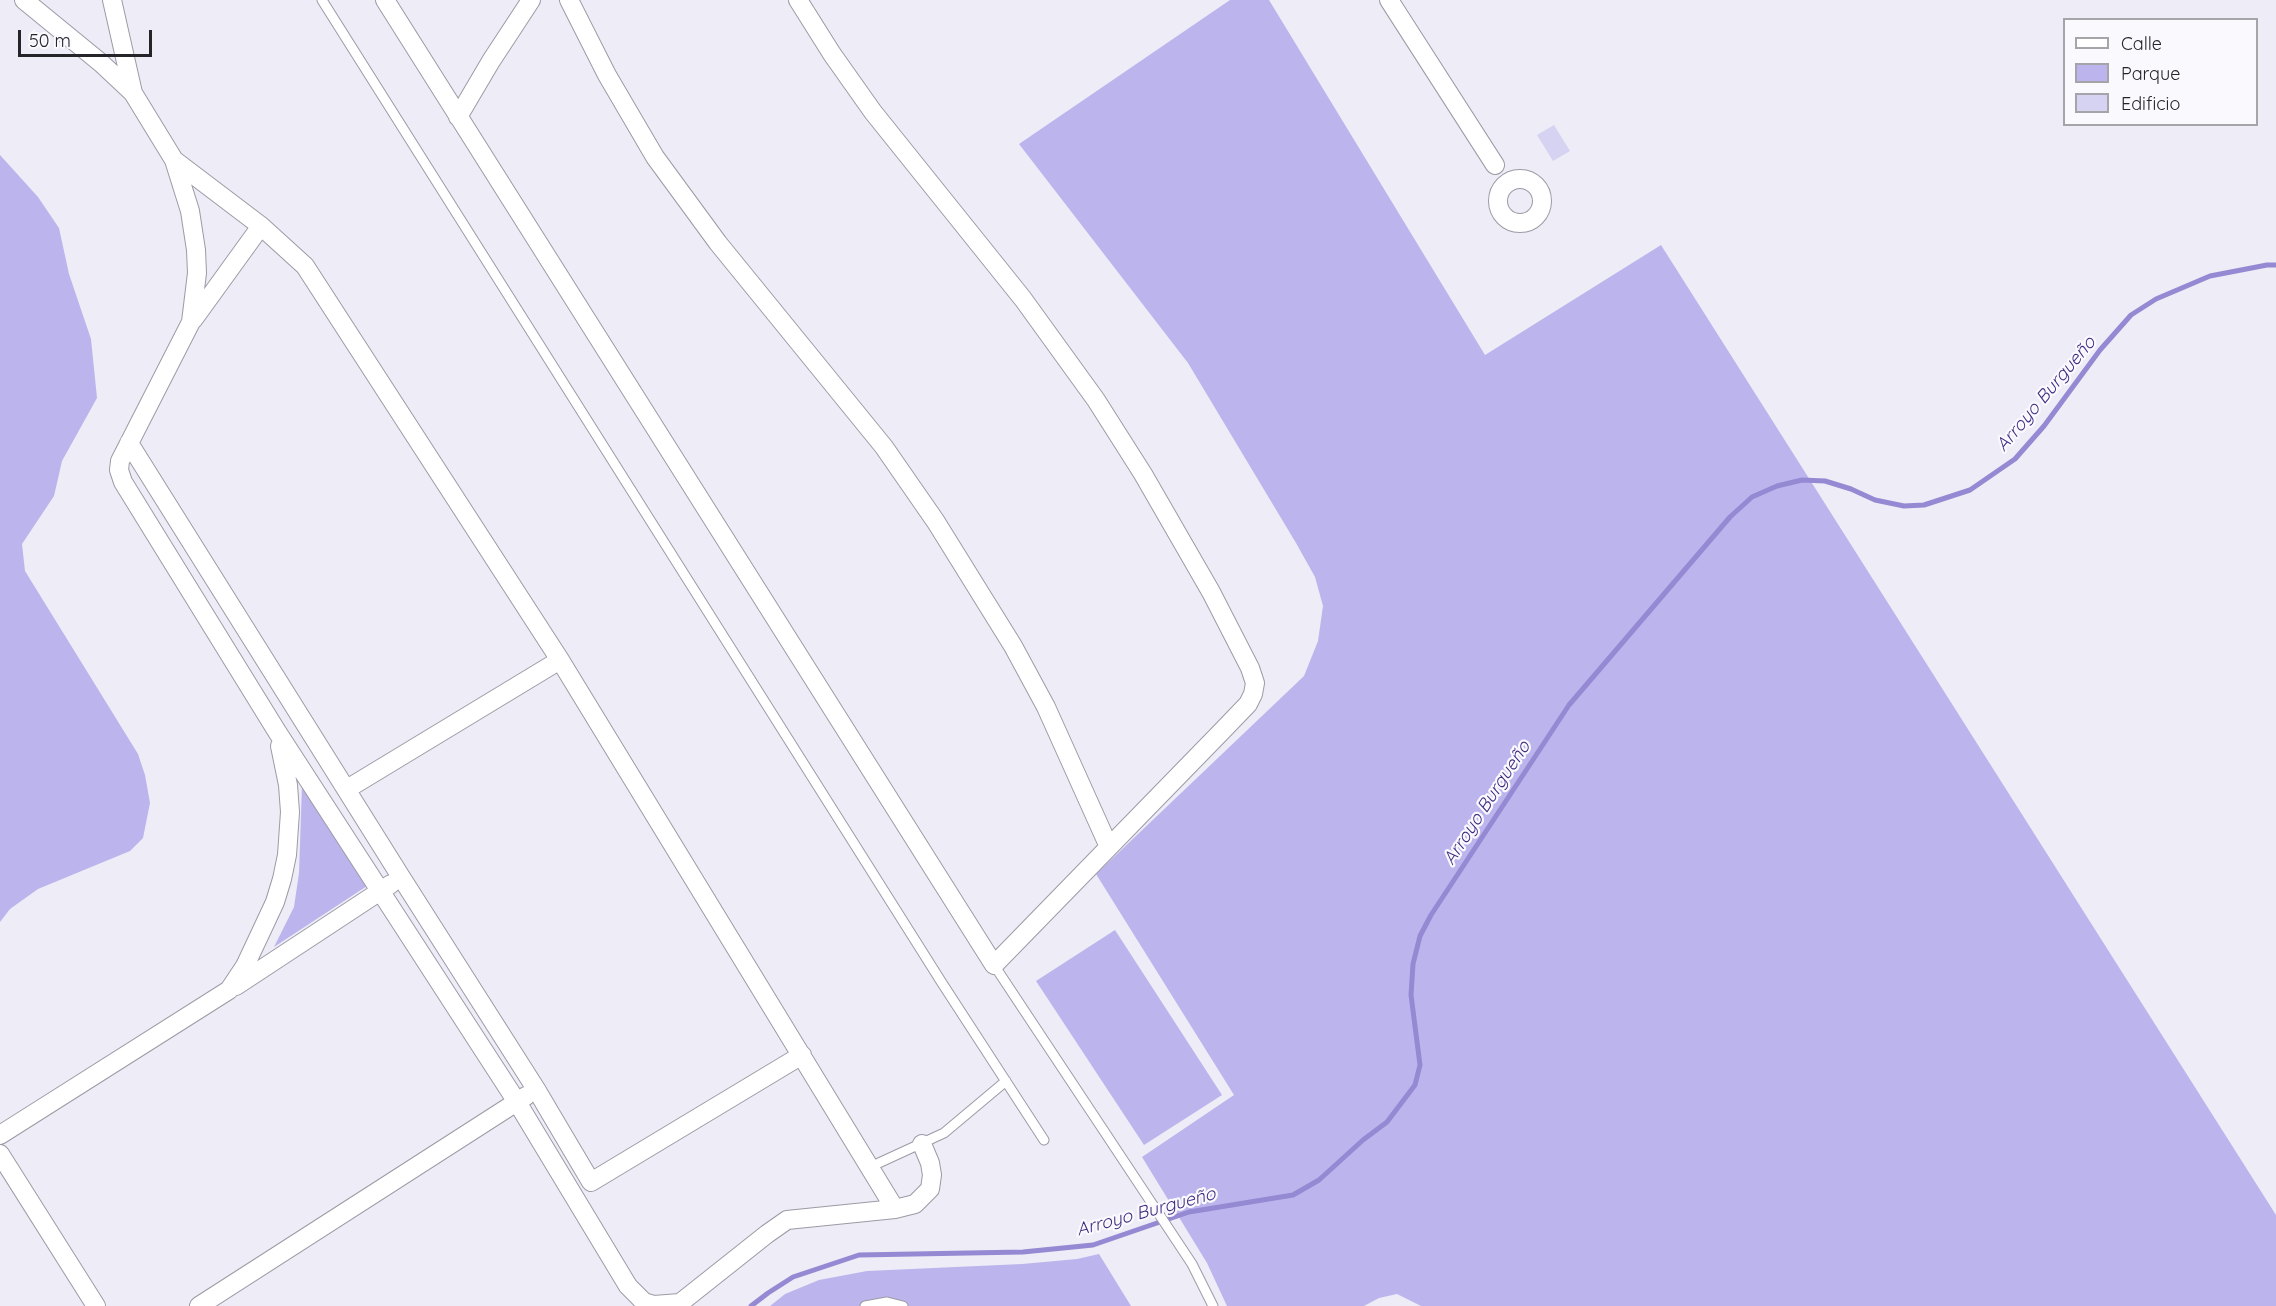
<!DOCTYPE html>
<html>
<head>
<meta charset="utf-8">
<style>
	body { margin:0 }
	#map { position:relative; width:2276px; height:1306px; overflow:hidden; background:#edecf7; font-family:Quicksand,sans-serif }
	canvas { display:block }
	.legend { position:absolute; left:2063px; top:18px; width:195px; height:108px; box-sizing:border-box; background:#fafafe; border:2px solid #a5a5a9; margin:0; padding:8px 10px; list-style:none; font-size:18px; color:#252529 }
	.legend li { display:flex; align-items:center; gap:12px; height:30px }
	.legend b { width:30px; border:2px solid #a5a5a9 }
	.scale { position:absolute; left:18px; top:30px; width:134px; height:27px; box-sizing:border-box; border:3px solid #252529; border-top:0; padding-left:8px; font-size:18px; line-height:21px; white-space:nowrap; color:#252529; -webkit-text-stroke:4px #fafafe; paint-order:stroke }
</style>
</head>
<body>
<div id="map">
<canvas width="2276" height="1306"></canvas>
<ul class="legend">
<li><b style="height:8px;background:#fff"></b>Calle</li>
<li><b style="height:16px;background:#bcb5ed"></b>Parque</li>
<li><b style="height:16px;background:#d6d3f2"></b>Edificio</li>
</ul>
<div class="scale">50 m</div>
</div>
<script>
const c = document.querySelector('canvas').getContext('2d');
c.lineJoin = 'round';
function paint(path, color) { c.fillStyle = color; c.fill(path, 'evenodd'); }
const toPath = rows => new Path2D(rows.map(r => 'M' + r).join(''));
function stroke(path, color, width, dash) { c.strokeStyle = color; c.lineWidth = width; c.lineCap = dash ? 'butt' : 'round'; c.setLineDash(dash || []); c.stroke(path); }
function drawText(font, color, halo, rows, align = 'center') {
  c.font = font + ' Quicksand,sans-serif'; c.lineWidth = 4.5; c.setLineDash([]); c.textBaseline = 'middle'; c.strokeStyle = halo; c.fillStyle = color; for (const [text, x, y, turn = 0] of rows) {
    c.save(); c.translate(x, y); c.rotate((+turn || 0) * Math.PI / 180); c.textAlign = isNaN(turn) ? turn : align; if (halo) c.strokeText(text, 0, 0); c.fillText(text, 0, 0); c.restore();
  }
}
paint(toPath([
	[1230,0,1269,0,1485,355,1661,245,2276,1215,2276,1306,1421,1306,1397,1294,1379,1298,1364,1306,1227,1306,1207,1263,1142,1157,1234,1095,1096,874,1304,676,1318,641,1323,606,1315,577,1296,543,1188,363,1019,144],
	[0,155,38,197,59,228,69,274,91,339,97,398,62,461,54,496,22,544,25,571,138,754,145,775,150,803,143,838,130,851,38,889,10,909,0,922],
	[302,785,367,886,274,947,294,907,299,873],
	[1115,930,1222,1095,1144,1145,1036,981],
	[1099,1254,1131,1306,770,1306,785,1294,819,1280,867,1271,1022,1264,1077,1259]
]), '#bcb5ed');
stroke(toPath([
	[751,1306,768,1293,793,1277,859,1255,1023,1252,1093,1245,1189,1212,1293,1195,1319,1180,1363,1140,1387,1122,1415,1085,1420,1065,1411,995,1413,964,1420,936,1431,915,1569,705,1730,517,1752,497,1777,486,1802,480,1825,481,1851,489,1875,500,1904,506,1924,505,1970,490,2015,459,2044,426,2100,350,2131,315,2156,299,2210,276,2267,265,2276,265]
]), '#9489d2', 5);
paint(toPath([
	[1554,125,1570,151,1553,161,1537,135]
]), '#d6d3f2');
const lane = toPath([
	[322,0,942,983,1044,1140],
	[994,965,1192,1264,1213,1306],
	[870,1167,944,1133,1006,1081],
	[865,1306,887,1302,903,1306]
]);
const street = toPath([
	[24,0,101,63,133,93,174,160,261,226,193,320],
	[112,0,133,93],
	[385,0,994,965,1223,730,1248,704,1253,694,1255,683,1250,668,1211,592,1143,474,1096,400,1023,299,873,112,832,54,798,0],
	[569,0,607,75,655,157,718,243,884,447,936,522,1013,646,1046,707,1109,847],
	[1389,0,1495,165],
	[458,117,491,61,531,0],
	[174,160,190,211,196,250,197,273,191,322,120,461,119,470,123,482,276,730,517,1102,628,1286,644,1302,654,1305,680,1303,767,1234,787,1220,895,1209],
	'1498 201a22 22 0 1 1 44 0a22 22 0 1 1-44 0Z',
	[261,226,305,266,560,660,895,1209,915,1204,930,1189,932,1175,930,1163,922,1144],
	[129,443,401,877,536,1089,591,1182,802,1055],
	[347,789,560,660],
	[236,986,391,884],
	[0,1135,229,990,245,966,261,932,275,902,282,879,287,855,290,812,288,785,280,746],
	[0,1154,96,1306],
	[199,1306,526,1096]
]);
stroke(lane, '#9c9ba5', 11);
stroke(street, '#9c9ba5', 20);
stroke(lane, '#fff', 9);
stroke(street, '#fff', 18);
drawText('italic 18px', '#412b81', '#fafafe', [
	["Arroyo Burgueño",2046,394,-50],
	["Arroyo Burgueño",1487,803,-57],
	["Arroyo Burgueño",1146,1212,-15]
]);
</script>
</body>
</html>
